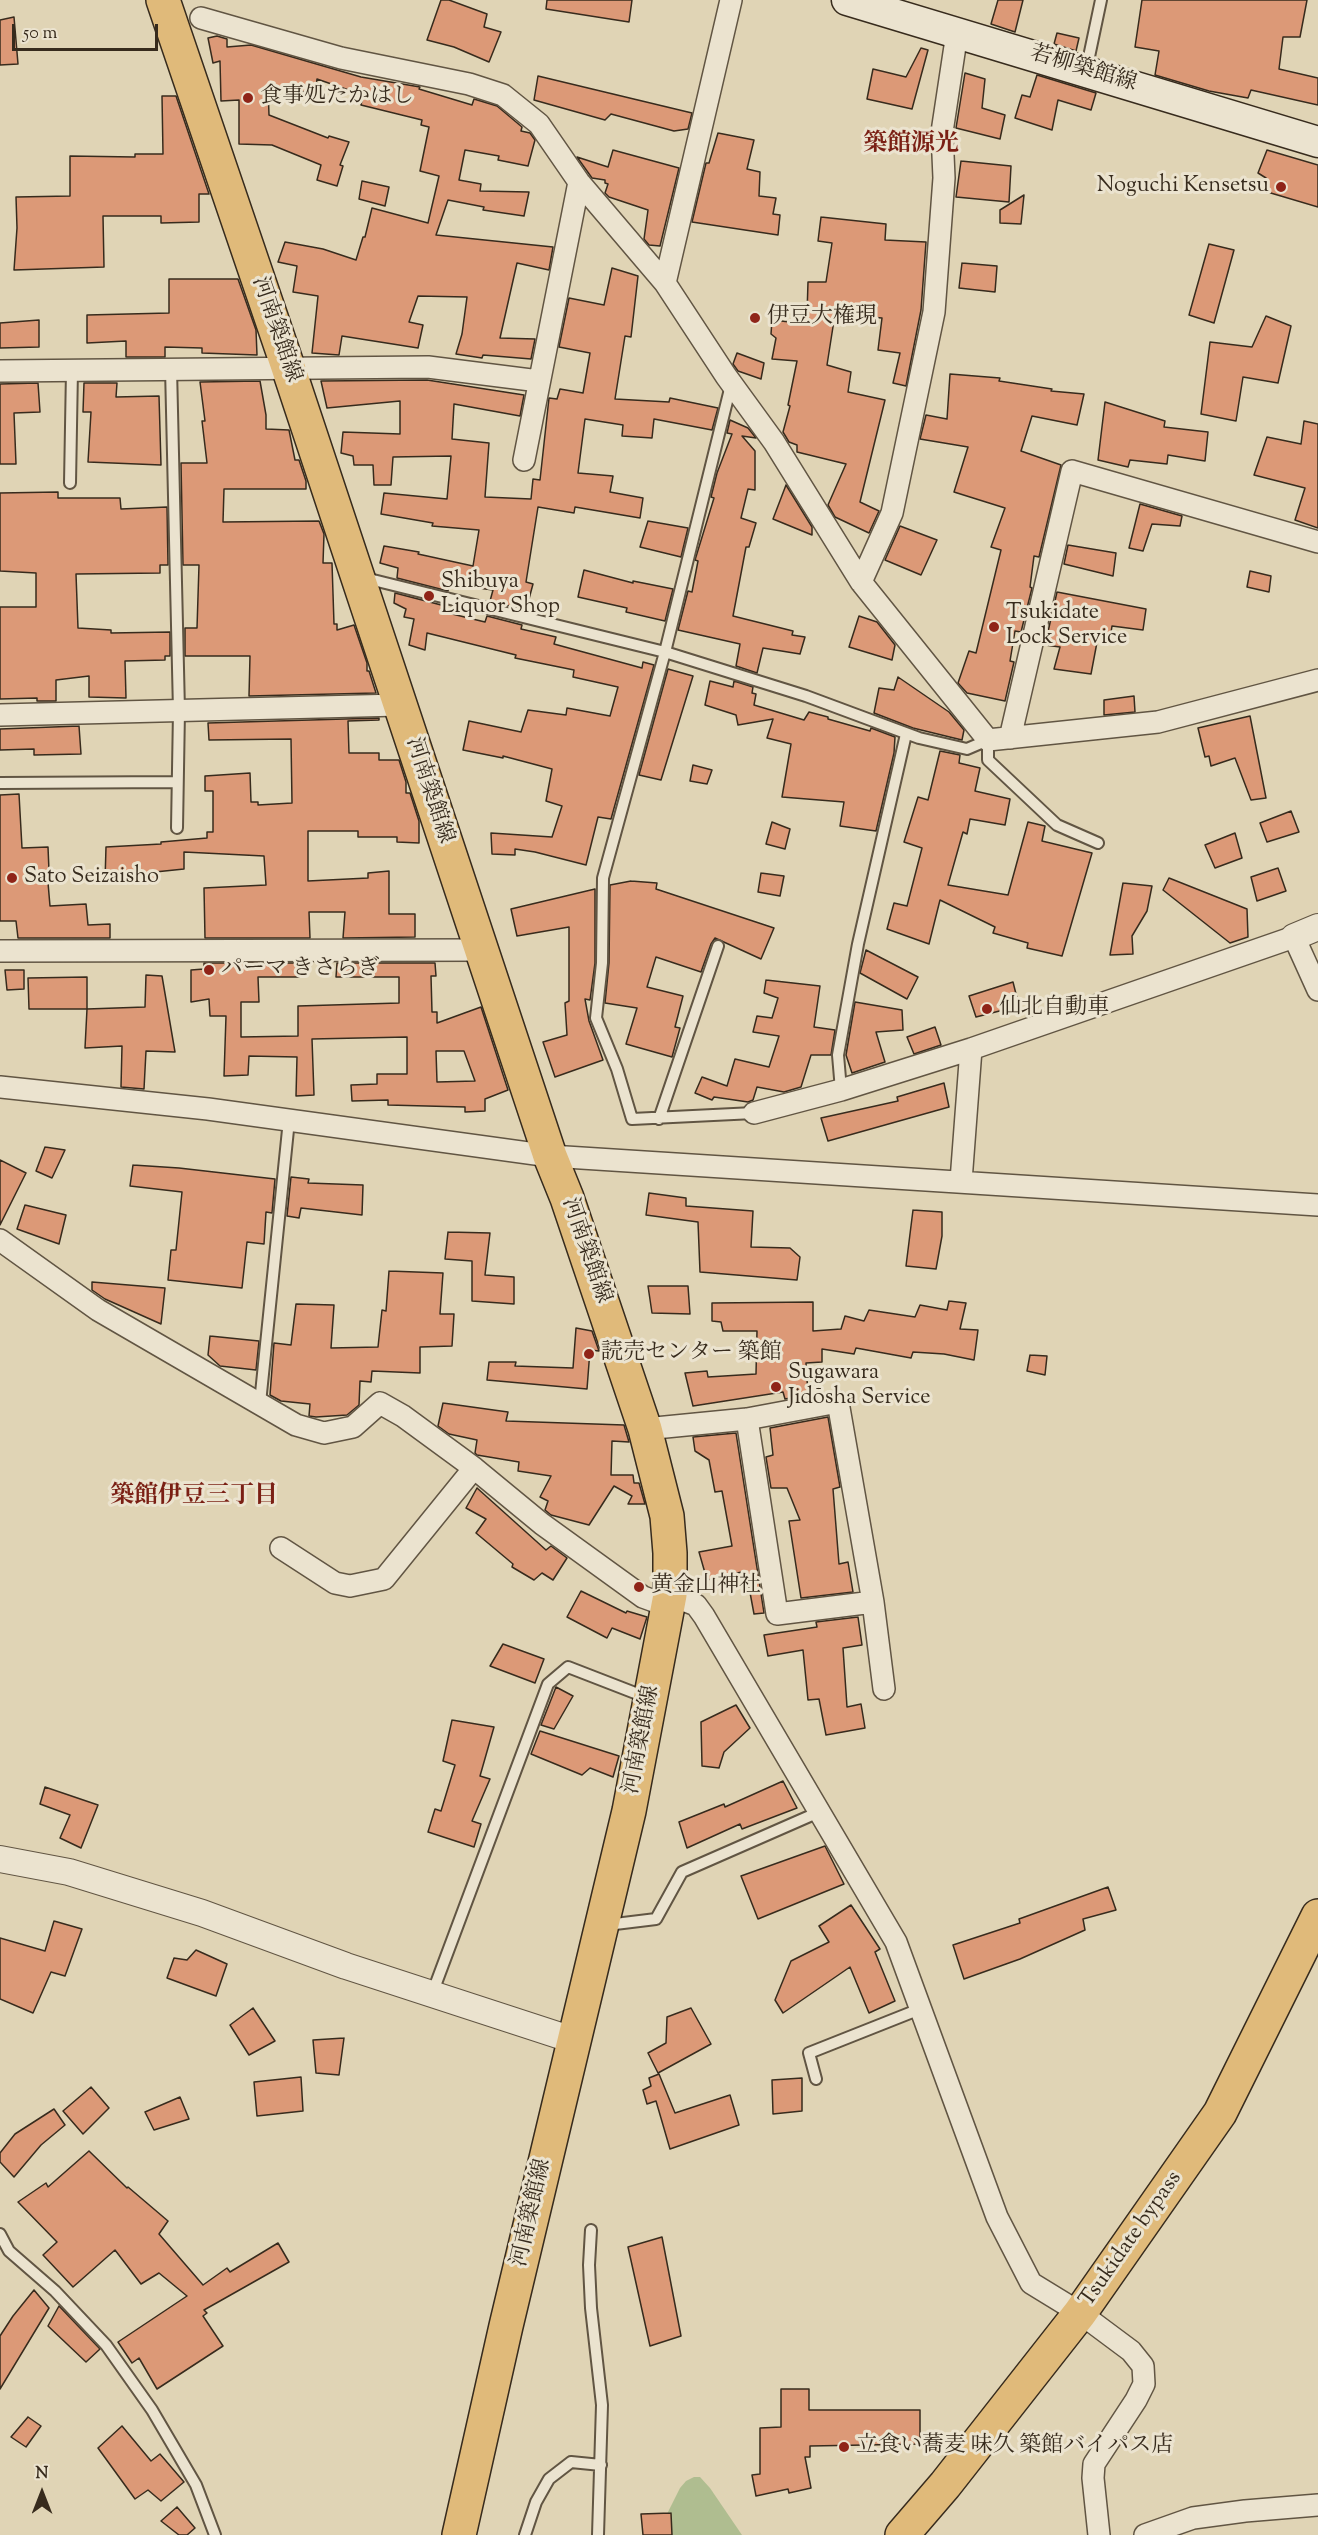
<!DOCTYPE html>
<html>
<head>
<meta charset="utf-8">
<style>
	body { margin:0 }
	#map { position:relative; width:1318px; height:2535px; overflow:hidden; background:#e0d4b5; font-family:"Sorts Mill Goudy",serif }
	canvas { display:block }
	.north { position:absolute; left:12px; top:2463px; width:60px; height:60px; -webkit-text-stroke:4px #ebe3cf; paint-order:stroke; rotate:0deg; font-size:16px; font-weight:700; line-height:24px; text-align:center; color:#372b1d }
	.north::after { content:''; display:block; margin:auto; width:21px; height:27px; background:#372b1d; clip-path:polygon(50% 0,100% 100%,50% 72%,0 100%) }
	.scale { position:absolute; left:12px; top:24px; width:146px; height:27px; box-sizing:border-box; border:3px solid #372b1d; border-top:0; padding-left:8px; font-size:18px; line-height:21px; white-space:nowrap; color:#372b1d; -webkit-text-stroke:4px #ebe3cf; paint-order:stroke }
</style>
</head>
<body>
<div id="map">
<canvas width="1318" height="2535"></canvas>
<div class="north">N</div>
<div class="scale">50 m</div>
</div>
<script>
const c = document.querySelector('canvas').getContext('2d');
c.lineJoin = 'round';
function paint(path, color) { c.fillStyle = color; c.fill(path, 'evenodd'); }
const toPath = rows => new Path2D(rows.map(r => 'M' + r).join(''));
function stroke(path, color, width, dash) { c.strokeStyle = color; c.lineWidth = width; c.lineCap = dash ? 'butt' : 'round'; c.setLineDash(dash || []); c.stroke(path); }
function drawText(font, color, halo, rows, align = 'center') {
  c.font = font + ' "Sorts Mill Goudy","Noto Serif JP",serif'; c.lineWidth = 6; c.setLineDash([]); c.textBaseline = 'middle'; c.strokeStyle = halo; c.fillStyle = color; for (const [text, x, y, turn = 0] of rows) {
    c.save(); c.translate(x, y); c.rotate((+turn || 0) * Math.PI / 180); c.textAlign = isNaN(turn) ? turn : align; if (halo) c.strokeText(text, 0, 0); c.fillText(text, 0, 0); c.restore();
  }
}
paint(toPath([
	[694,2477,700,2477,710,2488,742,2535,661,2535,665,2518,680,2488,686,2481]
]), '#afbd90');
const building = toPath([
	[441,0,449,0,487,14,484,27,501,32,489,62,454,47,427,40,441,0],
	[547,0,632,0,629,22,546,9,547,0],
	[998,0,1023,0,1015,32,991,24,998,0],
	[1142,0,1307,0,1300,37,1283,37,1279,69,1318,78,1318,105,1251,90,1248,98,1209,91,1155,75,1159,51,1135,47,1142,0],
	[14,17,18,64,0,65,0,20,14,17],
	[1057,33,1079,38,1076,51,1054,44,1057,33],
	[217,36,227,39,227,47,251,45,361,77,420,87,419,89,472,105,474,99,497,106,522,127,521,131,530,133,535,140,528,166,498,160,499,156,465,150,459,180,481,184,480,191,529,192,524,216,483,210,484,207,448,200,436,235,553,247,549,270,517,263,500,338,535,339,531,359,483,355,482,358,456,354,462,334,467,297,418,296,409,322,423,325,418,348,342,336,339,355,312,353,318,296,293,292,297,266,278,262,285,242,323,249,356,260,363,237,365,237,372,208,428,223,439,176,420,171,429,127,421,125,422,120,361,105,363,95,317,79,315,93,268,87,269,115,328,138,329,136,349,142,340,165,343,166,337,186,317,180,321,165,272,145,239,144,239,100,221,101,220,61,213,63,208,38,217,36],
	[921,48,928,50,912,109,867,99,873,69,906,77,921,48],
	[965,73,985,79,982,108,1005,115,1000,139,956,128,965,73],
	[1037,75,1096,93,1091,110,1058,100,1052,130,1015,118,1022,95,1030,97,1037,75],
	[538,76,692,113,688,129,674,131,611,114,605,120,534,100,538,76],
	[162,96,176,96,209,194,199,194,199,222,161,223,161,216,103,216,104,267,14,270,17,228,16,197,70,196,70,156,135,157,135,154,163,154,162,96],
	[718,133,754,140,747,169,760,172,759,196,776,198,773,214,780,215,778,235,692,222,706,163,709,163,718,133],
	[613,150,679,168,660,246,649,245,644,239,648,210,609,197,605,193,608,184,605,183,605,180,592,178,577,157,608,167,613,150],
	[1267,150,1318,165,1318,207,1264,191,1266,178,1258,173,1267,150],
	[961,161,1011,166,1009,202,956,197,961,161],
	[362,181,389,187,385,206,359,199,362,181],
	[1024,195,1021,224,1000,223,1000,210,1024,195],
	[821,217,886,224,885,240,926,242,921,310,906,386,893,383,900,353,878,350,882,318,835,314,827,365,851,372,848,392,885,400,860,502,879,511,869,533,835,517,828,505,846,464,797,452,797,445,789,442,783,432,790,406,788,405,797,361,772,359,776,338,771,334,772,320,799,323,800,314,807,314,808,282,826,282,832,243,818,241,821,217],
	[1209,244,1234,250,1214,323,1189,315,1209,244],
	[962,263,997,266,995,292,959,288,962,263],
	[612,268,638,276,631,337,625,336,615,399,669,402,670,398,718,408,712,430,654,419,652,438,622,436,623,425,585,419,578,473,613,476,610,492,643,498,640,518,575,507,574,513,538,507,526,582,533,584,526,610,490,601,493,590,449,584,448,591,397,578,398,568,380,563,384,546,419,552,418,554,473,566,479,530,432,526,433,523,381,514,384,493,447,499,451,456,393,457,391,485,374,485,373,465,354,465,353,456,341,453,343,432,400,434,400,401,327,408,321,381,427,380,524,395,520,416,454,404,452,439,489,443,485,497,531,499,533,479,540,480,549,398,557,399,560,389,583,393,590,353,559,347,569,298,604,305,612,268],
	[169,279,238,279,256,330,257,355,202,353,202,348,165,347,165,357,126,357,126,341,87,343,87,315,169,313,169,279],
	[1266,316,1291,326,1278,383,1243,377,1236,421,1201,414,1210,342,1252,347,1266,316],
	[39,320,39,347,0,348,0,323,39,320],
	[737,353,764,363,761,379,738,371,733,364,737,353],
	[950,374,1000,378,999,381,1052,389,1051,391,1084,394,1077,425,1032,416,1021,451,1061,465,1039,557,1034,556,1030,587,1032,588,1021,632,1015,631,1010,661,1014,662,1005,701,967,693,958,683,969,651,976,653,1001,550,991,547,1005,508,954,492,968,447,920,439,926,415,947,419,950,374],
	[260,381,266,415,266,429,289,430,295,460,299,460,306,481,306,489,224,489,223,522,319,521,324,534,323,563,332,563,334,624,337,624,337,630,354,625,367,663,367,671,369,671,376,693,249,696,250,656,185,656,185,628,197,628,199,565,183,565,181,463,207,463,202,421,205,421,200,382,260,381],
	[38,383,40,412,14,413,16,464,0,464,0,384,38,383],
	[84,383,117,383,116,397,159,396,161,465,88,462,91,412,83,412,84,383],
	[1105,402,1165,421,1164,427,1208,432,1205,461,1168,455,1167,464,1130,460,1128,467,1098,460,1105,402],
	[730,420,748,428,756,438,742,436,755,451,755,490,748,489,741,518,756,523,749,547,746,547,733,616,793,631,792,635,805,637,800,654,763,648,757,673,736,666,740,644,678,630,688,591,692,592,698,561,695,560,714,498,711,497,717,473,732,434,727,433,730,420],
	[1304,421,1318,424,1318,528,1295,520,1305,488,1254,475,1267,437,1301,444,1304,421],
	[786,485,812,527,812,535,773,519,786,485],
	[58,492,58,498,120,498,121,509,167,507,168,565,160,565,160,573,76,574,78,628,111,630,111,633,170,632,170,656,165,656,165,660,125,661,126,698,89,697,89,676,56,680,56,701,37,701,37,698,0,699,0,607,36,607,36,573,0,571,0,493,58,492],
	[1140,504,1182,516,1180,526,1152,524,1143,551,1129,548,1140,504],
	[648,521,688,528,681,557,640,547,648,521],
	[900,526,937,540,921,575,885,560,900,526],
	[1068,545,1116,553,1113,576,1064,564,1068,545],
	[584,570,633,583,633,581,673,589,665,621,626,612,627,608,578,597,584,570],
	[1250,571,1271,576,1269,592,1247,587,1250,571],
	[1057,592,1146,609,1143,630,1112,626,1110,639,1098,637,1091,674,1054,669,1060,647,1045,645,1057,592],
	[395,593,445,606,444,612,485,622,487,616,522,625,521,629,556,637,554,644,642,668,643,662,654,665,611,819,598,817,586,865,535,852,515,849,515,855,492,854,491,833,552,837,562,806,546,801,552,769,503,756,503,758,463,750,469,721,521,732,528,710,566,715,567,708,610,716,618,687,573,677,574,670,515,658,516,655,427,633,425,650,409,645,414,619,404,617,406,609,394,603,395,593],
	[859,616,877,622,895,645,892,660,849,647,859,616],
	[668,669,693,676,661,780,639,775,668,669],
	[898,677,949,712,964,730,962,740,913,728,874,713,879,688,894,690,898,677],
	[710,681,733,687,734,681,753,687,752,693,756,694,754,705,804,720,809,712,828,717,828,719,870,731,871,728,895,737,894,753,876,831,840,826,844,802,782,797,791,744,767,738,773,719,738,725,736,715,705,705,710,681],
	[1134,696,1135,712,1104,715,1104,700,1134,696],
	[1250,716,1266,798,1251,800,1235,758,1211,766,1209,756,1205,757,1198,728,1250,716],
	[379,718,379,720,348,721,349,753,379,753,379,760,399,760,406,782,406,793,410,793,419,821,419,843,397,842,397,837,358,837,358,831,308,831,308,881,368,878,368,873,389,871,389,914,415,914,415,937,343,938,345,912,309,912,310,938,205,938,204,888,266,885,264,856,184,852,184,869,155,872,155,881,105,881,106,847,161,844,161,842,207,838,207,832,213,832,213,791,205,791,205,776,250,773,251,802,258,802,258,805,292,803,291,739,209,740,208,723,379,718],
	[79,726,81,754,34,755,34,749,0,750,0,729,79,726],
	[940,751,960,755,959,763,980,768,975,791,1010,799,1005,825,970,819,967,834,963,832,948,885,1008,895,1028,822,1045,826,1042,841,1092,853,1062,956,1027,948,1028,943,993,933,995,927,940,900,929,944,887,929,894,903,907,906,922,848,904,842,918,797,928,800,940,751],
	[693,765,712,770,707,784,690,781,693,765],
	[19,794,22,848,48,847,49,871,47,871,50,906,86,904,88,925,110,924,110,938,18,938,16,921,0,921,0,795,19,794],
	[1291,811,1299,832,1267,842,1260,823,1291,811],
	[772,822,790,829,785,849,766,844,772,822],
	[1235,833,1242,858,1215,868,1205,845,1235,833],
	[1278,868,1286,891,1257,901,1251,877,1278,868],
	[761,873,784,876,780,896,758,892,761,873],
	[1169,878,1247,909,1248,937,1230,943,1163,890,1169,878],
	[631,881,657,883,656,889,774,928,761,959,715,938,711,944,701,972,656,957,647,987,683,996,675,1027,680,1028,672,1057,626,1044,637,1008,605,1003,609,963,610,885,631,881],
	[1123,883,1152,886,1147,911,1132,936,1133,954,1110,955,1123,883],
	[595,889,595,963,590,1000,585,999,589,1021,603,1060,555,1077,543,1042,567,1035,565,1003,569,1001,569,927,517,936,511,909,595,889],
	[866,950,918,977,907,999,860,973,866,950],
	[204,963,297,963,299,977,258,977,259,1002,241,1002,241,1037,298,1036,298,1006,399,1003,399,977,336,977,337,963,435,963,436,976,431,976,432,1012,437,1012,437,1023,481,1007,508,1090,485,1099,485,1111,465,1112,465,1107,388,1105,388,1100,352,1101,351,1085,377,1084,377,1074,407,1074,407,1037,312,1039,314,1095,296,1096,297,1057,249,1056,248,1075,224,1076,226,1016,210,1016,209,999,191,1002,191,970,204,969,204,963],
	[436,1051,464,1051,475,1081,437,1082,436,1051],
	[5,970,24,970,24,989,7,990,5,970],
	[146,975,162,976,175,1052,146,1051,144,1089,121,1087,122,1046,85,1048,87,1009,145,1007,146,975],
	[87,977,87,1009,29,1009,28,978,87,977],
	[766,980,820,986,814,1027,835,1030,831,1055,811,1055,801,1087,784,1092,757,1087,753,1100,748,1102,714,1097,712,1100,695,1093,702,1077,727,1086,735,1059,769,1067,779,1036,753,1032,757,1016,772,1018,778,998,764,993,766,980],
	[1013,982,1019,1006,976,1017,969,996,1013,982],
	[855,1002,902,1010,903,1030,876,1032,885,1062,852,1073,846,1055,855,1002],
	[935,1027,941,1045,914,1054,907,1037,935,1027],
	[944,1083,949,1107,828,1141,821,1118,898,1101,897,1097,944,1083],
	[45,1147,65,1150,52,1178,36,1171,45,1147],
	[0,1160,26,1173,0,1225,0,1160],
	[133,1165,179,1168,275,1179,272,1213,266,1212,264,1244,247,1242,242,1288,168,1280,171,1250,176,1250,182,1192,130,1186,133,1165],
	[291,1177,309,1179,308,1183,363,1185,362,1215,301,1208,299,1218,287,1216,291,1177],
	[649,1193,686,1198,686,1206,753,1211,751,1247,790,1248,800,1257,797,1280,700,1272,698,1222,646,1215,649,1193],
	[25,1205,66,1215,59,1244,17,1229,25,1205],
	[913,1210,942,1212,942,1236,936,1269,906,1266,913,1210],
	[448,1232,490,1233,485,1275,514,1277,514,1304,472,1301,472,1261,445,1259,448,1232],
	[389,1271,443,1273,440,1314,454,1314,452,1346,420,1347,420,1373,372,1371,371,1382,360,1381,359,1405,347,1415,316,1417,309,1416,310,1404,281,1401,270,1395,274,1343,291,1345,296,1304,334,1305,331,1348,378,1347,382,1310,386,1311,389,1271],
	[92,1282,165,1288,161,1324,105,1299,92,1290,92,1282],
	[648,1286,688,1286,690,1314,652,1313,648,1286],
	[949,1301,966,1303,960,1329,978,1330,974,1360,944,1354,913,1352,911,1358,856,1348,854,1354,822,1349,822,1362,806,1363,808,1395,785,1399,783,1392,693,1406,685,1373,707,1371,708,1377,756,1374,757,1331,723,1331,721,1322,712,1321,712,1303,813,1302,813,1331,841,1329,845,1316,864,1321,869,1310,915,1317,920,1305,947,1310,949,1301],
	[576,1328,592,1331,599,1351,590,1350,587,1389,487,1380,489,1362,516,1362,515,1366,573,1368,576,1328],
	[210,1336,259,1341,256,1370,220,1366,208,1355,210,1336],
	[1030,1355,1047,1356,1045,1375,1027,1371,1030,1355],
	[443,1403,508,1412,506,1421,624,1425,629,1442,612,1441,611,1475,633,1475,634,1483,639,1483,645,1504,628,1504,632,1496,614,1486,589,1525,551,1515,545,1510,548,1501,540,1497,551,1476,518,1471,519,1462,477,1455,475,1453,477,1440,449,1434,438,1426,443,1403],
	[828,1417,840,1487,833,1489,839,1564,848,1562,853,1592,801,1598,789,1521,800,1520,787,1488,771,1488,766,1457,773,1455,770,1428,828,1417],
	[736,1433,764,1613,754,1614,746,1571,707,1580,699,1552,732,1546,722,1491,715,1492,709,1460,695,1451,693,1437,736,1433],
	[477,1488,546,1550,551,1546,567,1558,553,1580,542,1573,534,1580,512,1567,513,1564,476,1533,486,1519,466,1508,477,1488],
	[581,1591,626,1613,627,1611,647,1617,640,1639,612,1628,607,1638,567,1617,581,1591],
	[858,1617,862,1645,843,1648,847,1707,861,1704,865,1728,826,1735,819,1699,808,1700,803,1650,768,1656,764,1635,817,1627,816,1622,858,1617],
	[503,1644,544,1659,535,1683,490,1666,503,1644],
	[556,1687,573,1696,554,1729,541,1725,556,1687],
	[736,1705,750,1728,724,1752,719,1768,702,1766,701,1722,736,1705],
	[452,1720,494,1727,480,1776,490,1779,472,1821,481,1824,474,1847,428,1832,435,1809,441,1811,455,1765,443,1761,452,1720],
	[540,1731,619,1756,613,1777,590,1768,582,1775,531,1754,540,1731],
	[783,1781,797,1808,742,1829,740,1824,687,1848,679,1822,724,1804,725,1807,783,1781],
	[45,1787,98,1805,81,1848,60,1838,70,1815,40,1804,45,1787],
	[825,1846,844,1884,758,1919,741,1876,825,1846],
	[1108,1887,1116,1910,1083,1919,1085,1930,1020,1959,964,1979,953,1945,1020,1923,1019,1919,1108,1887],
	[851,1905,880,1949,875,1952,895,2001,869,2013,850,1967,783,2013,775,2000,791,1961,829,1942,819,1926,851,1905],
	[54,1921,82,1929,65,1976,51,1972,33,2013,0,1999,0,1938,45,1951,54,1921],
	[196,1950,227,1964,216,1996,167,1978,174,1958,187,1960,196,1950],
	[253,2008,275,2041,249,2055,230,2025,253,2008],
	[691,2008,711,2044,658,2073,648,2053,666,2043,667,2017,691,2008],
	[344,2038,339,2075,316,2073,313,2040,344,2038],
	[659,2074,675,2113,730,2095,739,2125,670,2149,656,2101,647,2104,643,2090,651,2086,649,2078,659,2074],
	[301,2077,303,2111,257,2116,254,2082,301,2077],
	[802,2078,802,2111,773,2114,772,2080,802,2078],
	[91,2087,109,2108,83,2134,63,2111,91,2087],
	[180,2097,189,2119,154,2130,145,2112,180,2097],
	[54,2109,65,2125,41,2145,14,2177,0,2162,0,2153,15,2134,54,2109],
	[89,2151,127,2188,128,2187,168,2221,159,2234,203,2285,227,2268,230,2272,278,2243,289,2262,204,2310,207,2313,203,2316,223,2346,157,2389,139,2358,132,2363,118,2342,187,2296,159,2273,141,2284,115,2250,73,2287,43,2255,57,2242,18,2202,46,2183,48,2187,89,2151],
	[662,2237,681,2336,650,2346,628,2247,662,2237],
	[34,2290,49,2308,0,2389,0,2336,13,2316,34,2290],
	[59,2306,100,2349,86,2362,48,2326,59,2306],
	[781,2389,809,2389,809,2410,920,2410,920,2444,810,2446,810,2457,805,2457,811,2488,789,2493,788,2489,756,2496,752,2475,760,2474,760,2428,781,2427,781,2389],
	[28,2417,41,2426,26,2447,11,2437,28,2417],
	[122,2426,151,2461,160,2454,184,2482,161,2501,148,2490,135,2499,98,2448,122,2426],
	[177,2507,195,2528,187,2535,179,2535,161,2521,177,2507],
	[671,2513,672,2535,643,2535,641,2514,671,2513]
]);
paint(building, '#dc9977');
stroke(building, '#372b1d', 1.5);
const service = toPath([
	[1086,71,1101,0],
	[171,368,179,711,177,828],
	[731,385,665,652,603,878,602,963,596,1018,617,1069,632,1119,754,1113],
	[70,483,72,370],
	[365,578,665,652,806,696,919,738,967,749,988,740,988,760,1057,825,1098,843],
	[0,783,176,782],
	[841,1090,838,1055,858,944,906,734],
	[659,1119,718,946],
	[260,1403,289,1120],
	[607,1925,656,1919,682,1872,819,1812],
	[432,1994,548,1684,568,1667,648,1698],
	[816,2079,809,2053,920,2009],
	[591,2230,589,2265,591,2308,602,2405,598,2535],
	[0,2234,9,2251,55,2291,106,2345,152,2410,196,2485,215,2535],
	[525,2535,536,2502,549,2479,571,2462,601,2465]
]);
const minor = toPath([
	[201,18,341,58,469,84,503,95,539,124,579,182,665,283,726,376,774,442,861,582,988,740,1158,722,1318,680],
	[665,283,731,0],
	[0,371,428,367,539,381],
	[524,460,579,182],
	[861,582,892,513,934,312,944,178,942,132,957,33],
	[0,715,399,705],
	[1010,738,1072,471,1318,542],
	[0,951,482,950],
	[0,1087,208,1109,550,1156,1318,1205],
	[754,1113,841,1090,971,1049,1294,937,1318,990],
	[961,1181,971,1049],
	[0,1240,98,1310,296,1425,324,1433,353,1427,380,1403,403,1416,474,1468,542,1524,643,1597,668,1606],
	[747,1419,777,1614,873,1602],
	[645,1429,747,1419,838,1402,873,1602,884,1689],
	[281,1548,335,1583,350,1586,384,1579,474,1468],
	[670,1595,696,1605,704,1616,896,1942,997,2217,1031,2283,1080,2313,1131,2351,1143,2366,1144,2384,1136,2400,1094,2464,1093,2478,1099,2535],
	[1145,2535,1193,2518,1245,2511,1318,2505]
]);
const tertiary = toPath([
	[1294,937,1318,927],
	[0,1859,69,1872,202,1913,346,1966,573,2040]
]);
const secondary = toPath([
	[847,0,1318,142]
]);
const primary = toPath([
	[163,0,288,367,550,1156,567,1198,645,1429,667,1516,670,1553,670,1595,629,1811,506,2326,459,2535]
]);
const trunk = toPath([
	[902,2535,945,2485,1080,2313,1220,2113,1318,1916]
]);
stroke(service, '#615543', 14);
stroke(minor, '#615543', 24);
stroke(tertiary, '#615543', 28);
stroke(secondary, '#372b1d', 33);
stroke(primary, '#372b1d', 36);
stroke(trunk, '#372b1d', 36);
stroke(service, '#ebe3cf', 10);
stroke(minor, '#ebe3cf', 21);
stroke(tertiary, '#ebe3cf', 26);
stroke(secondary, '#ebe3cf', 30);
stroke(primary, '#e0ba7a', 33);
stroke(trunk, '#e0ba7a', 33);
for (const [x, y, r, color] of [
	[248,98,6,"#8f2418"],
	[1281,187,6,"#8f2418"],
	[755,318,6,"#8f2418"],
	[429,596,6,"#8f2418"],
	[994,627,6,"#8f2418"],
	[12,878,6,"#8f2418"],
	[209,970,6,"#8f2418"],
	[987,1009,6,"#8f2418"],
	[589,1354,6,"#8f2418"],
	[776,1387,6,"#8f2418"],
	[639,1587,6,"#8f2418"],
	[844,2447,6,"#8f2418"]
]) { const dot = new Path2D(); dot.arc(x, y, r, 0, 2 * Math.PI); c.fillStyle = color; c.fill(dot); stroke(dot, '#ebe3cf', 2); }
drawText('22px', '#372b1d', '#ebe3cf', [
	["若柳築館線",1083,70,17],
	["河南築館線",275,330,71],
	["河南築館線",428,791,72],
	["河南築館線",585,1251,71],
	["河南築館線",643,1740,-79],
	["河南築館線",533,2213,-77],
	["Tsukidate bypass",1132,2240,-55]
]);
drawText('22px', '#372b1d', '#ebe3cf', [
	["食事処たかはし",260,98],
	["Noguchi Kensetsu",1269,187,"right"],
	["伊豆大権現",767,318],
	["Shibuya",441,583],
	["Liquor Shop",441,608],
	["Tsukidate",1006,614],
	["Lock Service",1006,639],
	["Sato Seizaisho",24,878],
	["パーマ きさらぎ",221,970],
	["仙北自動車",999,1009],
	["読売センター 築館",601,1354],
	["Sugawara",788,1374],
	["Jidōsha Service",788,1399],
	["黄金山神社",651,1587],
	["立食い蕎麦 味久 築館バイパス店",856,2447]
], 'left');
drawText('bold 24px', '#7a1f14', '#ebe3cf', [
	["築館源光",911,146],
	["築館伊豆三丁目",194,1498]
]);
</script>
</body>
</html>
